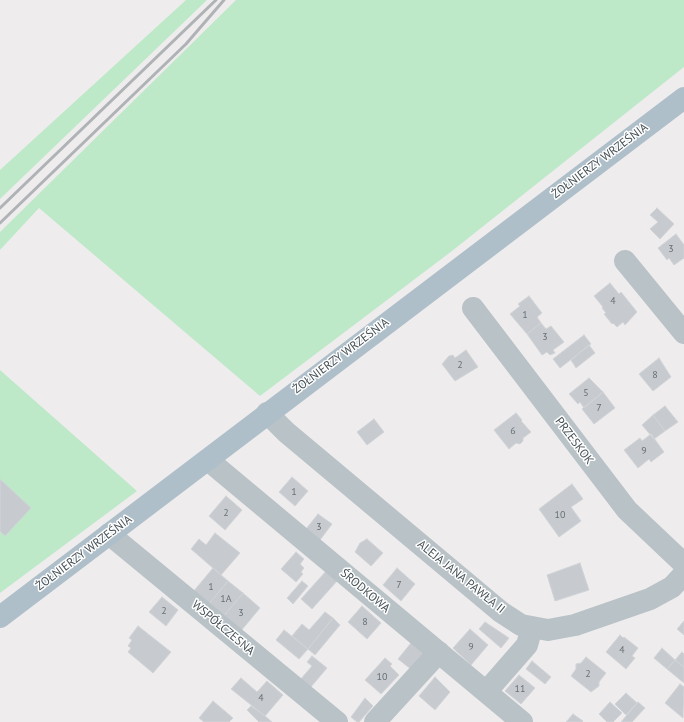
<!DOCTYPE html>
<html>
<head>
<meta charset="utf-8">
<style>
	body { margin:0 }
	canvas { display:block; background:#efeced }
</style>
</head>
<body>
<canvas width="684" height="722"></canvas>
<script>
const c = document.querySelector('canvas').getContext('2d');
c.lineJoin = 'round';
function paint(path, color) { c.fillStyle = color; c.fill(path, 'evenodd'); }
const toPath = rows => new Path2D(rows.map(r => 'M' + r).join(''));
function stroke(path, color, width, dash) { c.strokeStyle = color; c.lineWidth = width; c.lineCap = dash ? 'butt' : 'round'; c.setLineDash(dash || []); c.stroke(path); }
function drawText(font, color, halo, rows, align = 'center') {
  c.font = font + ' "PT Sans",sans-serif'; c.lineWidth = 3; c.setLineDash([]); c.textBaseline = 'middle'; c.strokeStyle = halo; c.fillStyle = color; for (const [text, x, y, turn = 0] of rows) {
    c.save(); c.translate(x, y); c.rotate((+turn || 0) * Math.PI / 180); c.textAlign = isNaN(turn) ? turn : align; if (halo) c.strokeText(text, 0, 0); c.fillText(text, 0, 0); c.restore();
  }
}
paint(toPath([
	[186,0,207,0,0,199,0,170],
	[236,0,684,0,684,67,452,251,260,396,39,208,0,250,0,232],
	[0,370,137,491,0,593]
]), '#bee9c9');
const building = toPath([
	[657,208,674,224,660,239,650,229,658,222,650,215,657,208],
	[676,234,684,245,684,258,674,265,669,258,667,260,658,248,676,234],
	[610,283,619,294,621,292,637,312,625,325,623,322,617,327,613,323,612,324,604,314,606,313,602,308,603,307,594,296,610,283],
	[529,296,542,313,537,317,541,323,527,334,510,314,520,306,518,304,529,296],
	[541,323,546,329,551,326,564,342,553,350,555,353,550,355,547,352,542,355,527,334,541,323],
	[584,335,591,344,560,368,553,359,584,335],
	[589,345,595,353,576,368,571,360,589,345],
	[466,350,478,367,455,381,442,364,449,356,453,355,455,358,466,350],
	[659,358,671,377,653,391,639,374,659,358],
	[589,378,603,392,584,408,580,402,578,404,569,394,589,378],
	[603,392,615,408,594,424,582,409,603,392],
	[665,406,678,422,665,431,653,415,665,406],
	[516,413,522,420,521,421,531,432,523,438,523,441,520,444,516,443,509,449,494,430,516,413],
	[653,415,665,431,654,439,642,425,653,415],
	[374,419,384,432,367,445,357,432,374,419],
	[651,434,664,452,651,462,649,459,638,468,624,450,640,438,642,441,651,434],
	[292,477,308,491,295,506,279,492,292,477],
	[0,479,31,508,5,536,0,531,0,479],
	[572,484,583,499,571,507,581,521,559,537,539,509,572,484],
	[226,496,242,510,225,530,209,516,226,496],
	[318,514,332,524,320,540,306,529,318,514],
	[215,533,240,553,221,575,191,549,199,539,206,545,215,533],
	[367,539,383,553,371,566,355,552,360,543,367,539],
	[296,552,304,559,300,564,304,568,301,572,303,574,296,582,281,569,296,552],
	[580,563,589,590,555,601,547,575,580,563],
	[213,568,228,581,208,605,193,592,213,568],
	[397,568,415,584,401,601,383,585,397,568],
	[327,570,338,580,312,609,301,599,327,570],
	[228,581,243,593,223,617,208,605,228,581],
	[302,581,308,586,293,604,287,598,302,581],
	[243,593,260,608,240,632,223,617,243,593],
	[162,597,178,610,166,626,149,612,162,597],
	[362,606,381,623,367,639,348,622,362,606],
	[325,612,333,618,308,649,292,636,302,624,309,630,325,612],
	[333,618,340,625,315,655,308,649,333,618],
	[684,621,684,635,677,629,684,621],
	[485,622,509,638,501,648,479,629,485,622],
	[138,626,171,652,153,673,128,652,131,648,128,646,132,640,129,638,138,626],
	[470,629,488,645,471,665,453,648,470,629],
	[284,630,308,649,299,659,276,640,284,630],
	[620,635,623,638,624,637,638,648,632,656,635,658,626,669,606,652,620,635],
	[411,643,425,655,412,670,398,659,411,643],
	[662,648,675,660,667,669,654,658,662,648],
	[682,652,684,654,684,667,675,660,682,652],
	[312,656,327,668,310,688,300,680,312,666,307,662,312,656],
	[586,657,606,673,599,682,599,686,591,692,571,676,576,669,576,664,581,663,586,657],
	[385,658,392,664,390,666,399,675,381,694,365,680,385,658],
	[675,660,684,667,684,683,667,669,675,660],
	[532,661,551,677,545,684,526,669,532,661],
	[519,675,535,688,521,704,505,691,519,675],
	[435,677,450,692,435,710,419,696,435,677],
	[241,678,257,692,267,681,283,695,265,716,231,689,241,678],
	[680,684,684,687,683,718,665,703,680,684],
	[626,693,637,703,626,715,615,704,626,693],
	[365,698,373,706,359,722,357,722,351,717,365,698],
	[213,701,233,718,229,722,204,722,199,718,213,701],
	[610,702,622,713,613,722,607,722,599,714,610,702],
	[638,702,645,708,632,722,621,722,638,702],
	[251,706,264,715,272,722,259,722,247,710,251,706],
	[573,714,583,721,582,722,566,722,573,714]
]);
paint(building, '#c7cacf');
stroke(building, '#d1d4d7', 1);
stroke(toPath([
	[625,261,684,333],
	[473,308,627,510,684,564],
	[267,413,286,432,501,612,521,625,548,630,575,625,650,599,672,587,684,574],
	[208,460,522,722],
	[109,534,337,722],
	[486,692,527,645,532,627],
	[375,722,439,652]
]), '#b9c3c7', 22);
stroke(toPath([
	[0,617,684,98]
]), '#aebfc9', 22);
stroke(toPath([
	[0,208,216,0],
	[0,223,186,44,224,0]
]), '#afb3b6', 3);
drawText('10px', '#677075', null, [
	["3",671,249],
	["4",613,301],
	["1",525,315],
	["3",545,337],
	["2",460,365],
	["8",655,375],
	["5",586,393],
	["7",599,408],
	["6",513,431],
	["9",644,451],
	["1",294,492],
	["2",226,513],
	["10",560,515],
	["3",319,527],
	["7",399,585],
	["1",211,587],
	["1A",226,599],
	["2",164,611],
	["3",241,613],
	["8",365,622],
	["9",471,647],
	["4",622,650],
	["2",588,674],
	["10",382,677],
	["11",520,689],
	["4",261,698]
]);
drawText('12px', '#475257', '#fff', [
	["ŻOŁNIERZY WRZEŚNIA",600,161,-37],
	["ŻOŁNIERZY WRZEŚNIA",341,356,-37],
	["PRZESKOK",574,441,53],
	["ŻOŁNIERZY WRZEŚNIA",84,553,-37],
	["ALEJA JANA PAWŁA II",461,577,39],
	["ŚRODKOWA",365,591,40],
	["WSPÓŁCZESNA",223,628,40]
]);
</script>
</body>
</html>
